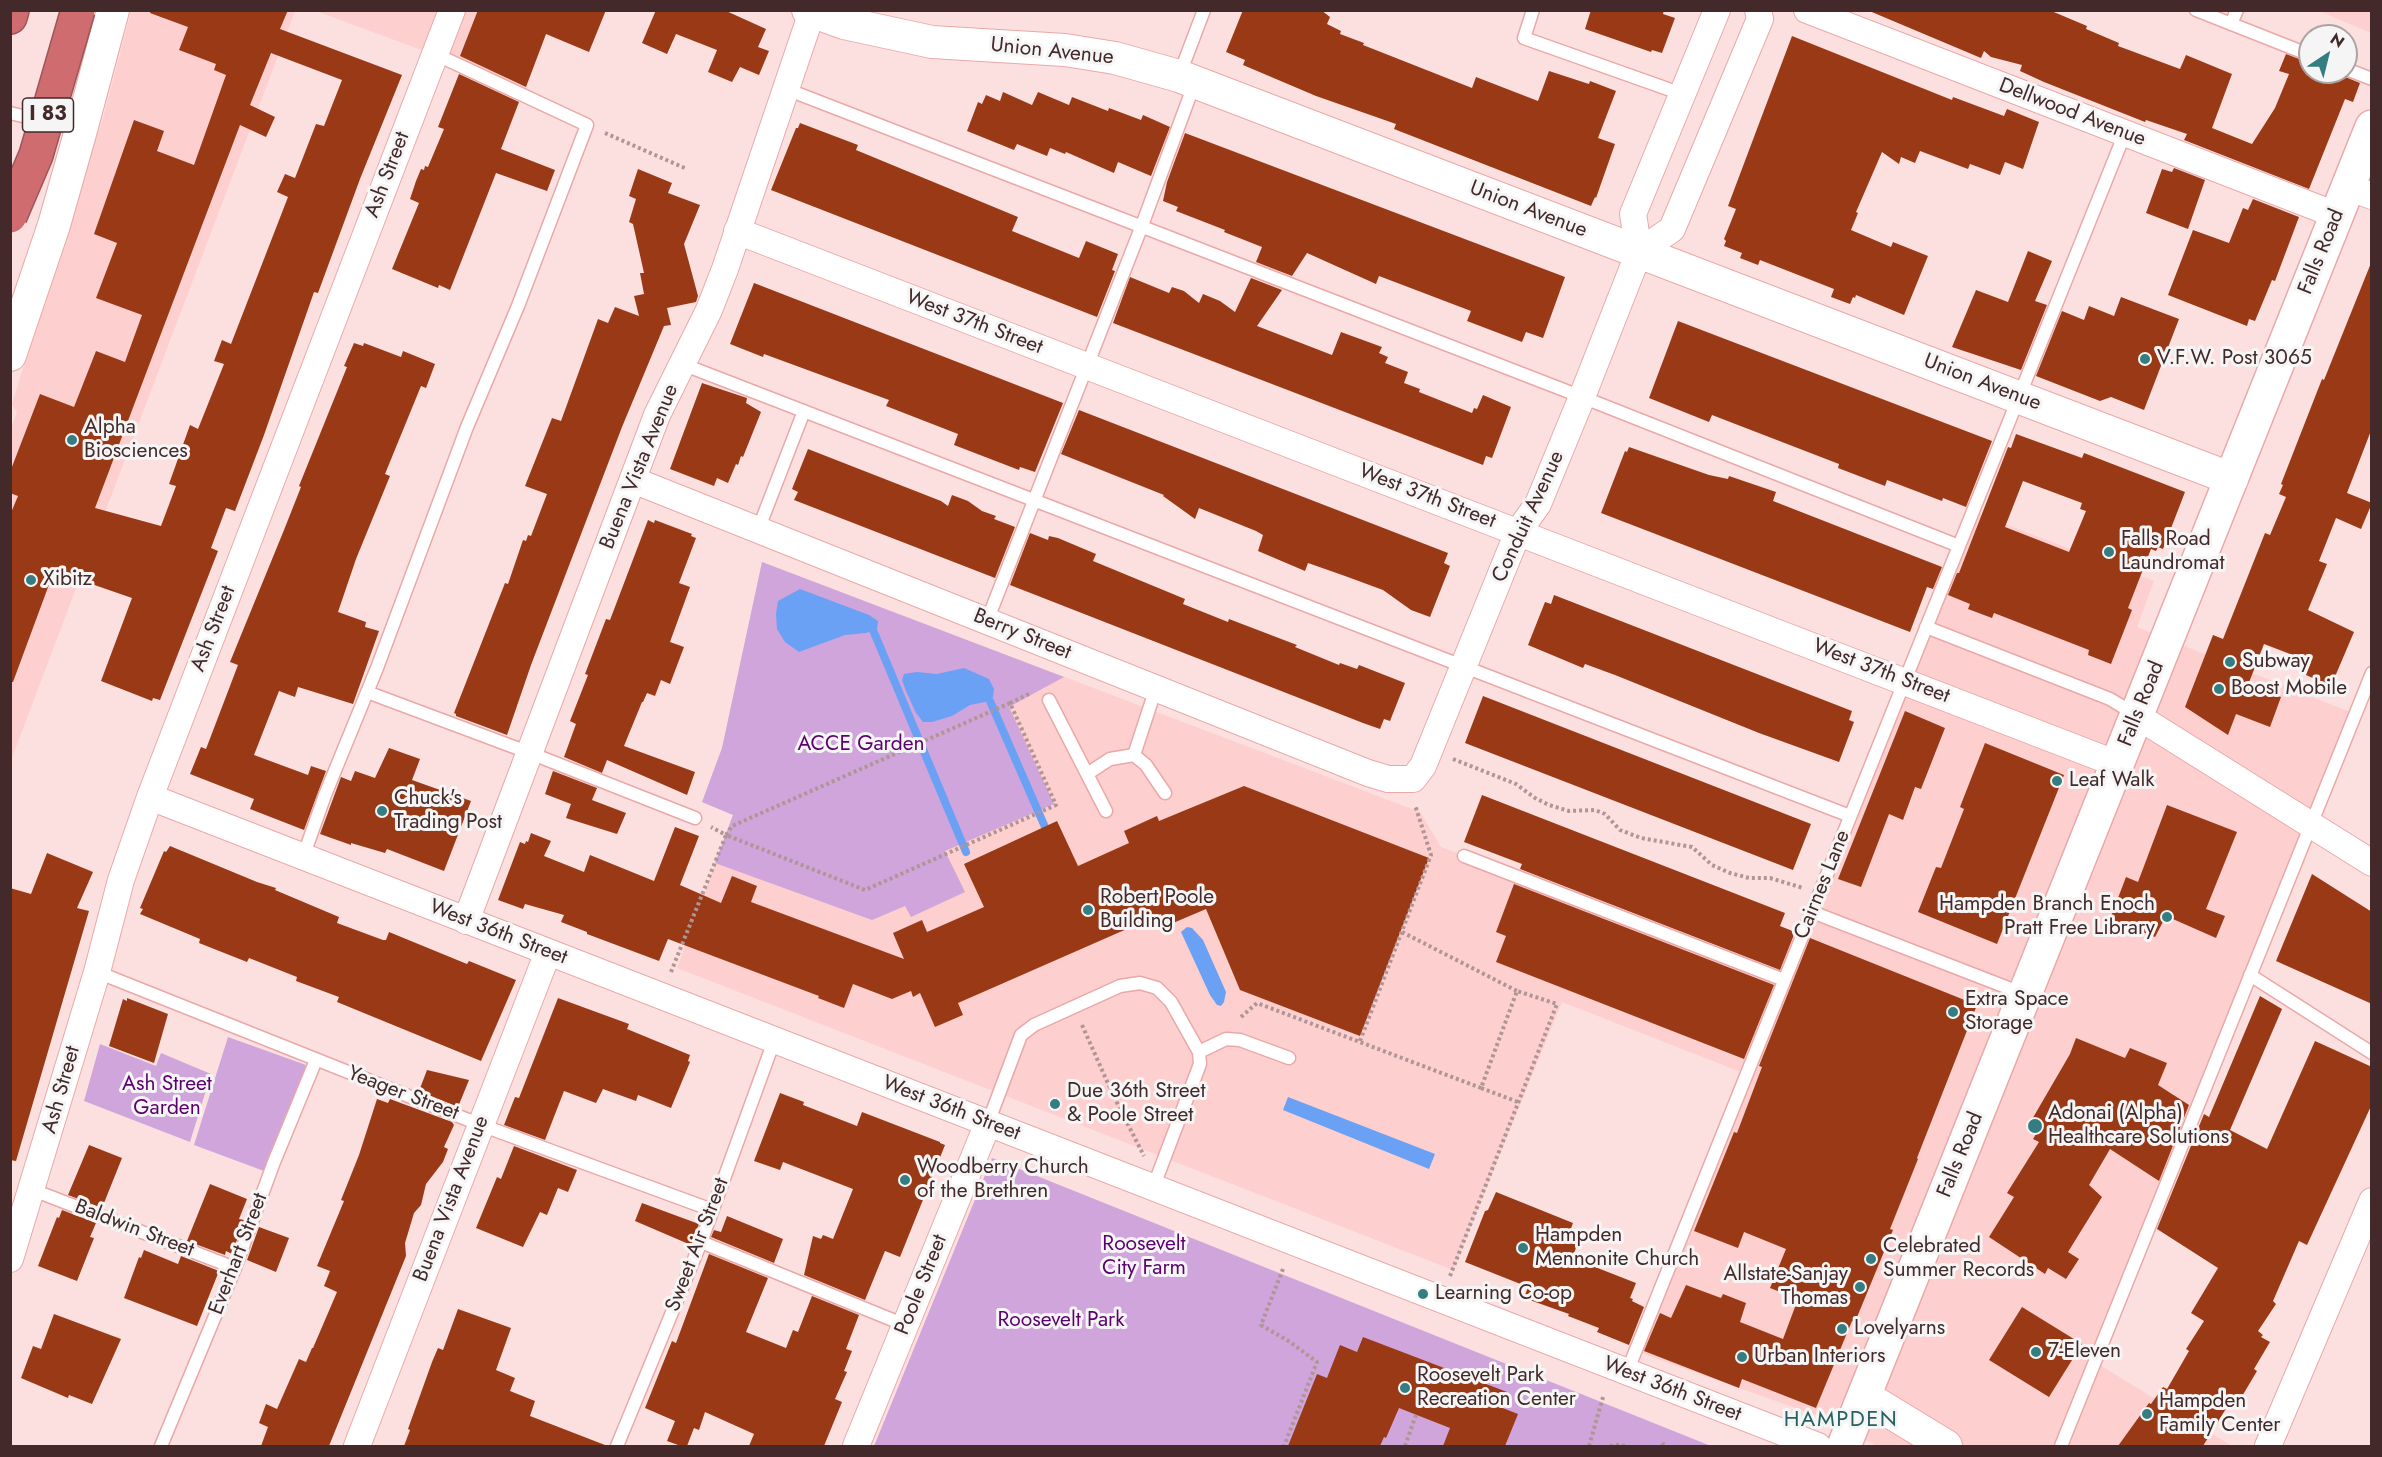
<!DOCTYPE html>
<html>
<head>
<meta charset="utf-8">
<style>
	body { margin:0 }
	#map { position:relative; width:2382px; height:1457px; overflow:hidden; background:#fce0e0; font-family:Jost,sans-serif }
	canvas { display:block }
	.frame { position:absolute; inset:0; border:12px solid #432929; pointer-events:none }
	.north { position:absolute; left:2298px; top:24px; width:60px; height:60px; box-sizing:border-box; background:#f5f5f5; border:2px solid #aea3a3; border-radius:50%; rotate:35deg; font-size:16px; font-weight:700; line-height:24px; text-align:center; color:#432929 }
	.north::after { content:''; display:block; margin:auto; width:21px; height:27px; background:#347d80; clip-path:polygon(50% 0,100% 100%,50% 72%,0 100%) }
</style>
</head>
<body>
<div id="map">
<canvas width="2382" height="1457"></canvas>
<div class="frame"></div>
<div class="north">N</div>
</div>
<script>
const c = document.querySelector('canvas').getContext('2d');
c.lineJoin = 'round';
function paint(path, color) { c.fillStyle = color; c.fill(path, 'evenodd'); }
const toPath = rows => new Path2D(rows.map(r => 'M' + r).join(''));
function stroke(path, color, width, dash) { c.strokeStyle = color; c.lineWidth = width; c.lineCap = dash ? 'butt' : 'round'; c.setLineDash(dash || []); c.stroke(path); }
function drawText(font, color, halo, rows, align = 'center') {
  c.font = font + ' Jost,sans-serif'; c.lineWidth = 6; c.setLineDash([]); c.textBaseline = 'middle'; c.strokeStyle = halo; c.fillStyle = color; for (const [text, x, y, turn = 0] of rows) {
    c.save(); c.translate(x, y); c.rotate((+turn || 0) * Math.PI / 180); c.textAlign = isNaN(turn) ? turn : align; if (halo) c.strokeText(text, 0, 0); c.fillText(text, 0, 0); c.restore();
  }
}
paint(toPath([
	[131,11,295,11,11,760,10,430,17,413,12,404,60,246,103,118],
	[316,11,556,11,521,98,457,71,435,55],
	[2319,11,2371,11,2371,33],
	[1966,509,2154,581,2137,627,2360,716,2095,1362,2232,1446,1877,1446,1815,1415,1641,1353,1751,1076,1562,1002,1453,1270,677,968,733,815,702,802,722,748,762,562,1420,812,1441,847,1776,972,1850,816,1919,626]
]), '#fdcfce');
paint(toPath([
	[762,562,1064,677,1009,707,1054,804,945,851,965,892,911,917,905,906,872,920,715,863,733,815,702,802,722,748],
	[228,1037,306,1065,293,1105,264,1171,194,1145],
	[100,1044,156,1066,161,1053,211,1074,190,1142,84,1101],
	[992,1158,1711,1446,874,1446]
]), '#cfa5db');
paint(toPath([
	[800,589,869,615,878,621,877,629,866,633,845,635,799,652,785,642,777,629,776,614,778,601],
	[964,668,989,679,994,689,993,697,990,701,970,705,952,716,932,722,923,722,916,713,906,691,902,680,904,674,917,672,937,674],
	[1187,927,1192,928,1203,940,1226,992,1224,1002,1221,1006,1217,1005,1210,995,1181,932],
	[1288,1097,1435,1154,1429,1169,1283,1110]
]), '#6aa1f5');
paint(toPath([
	[11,10,70,10,10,189]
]), '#fce0e0');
stroke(toPath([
	[873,630,966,852],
	[990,701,1045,827]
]), '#6aa1f5', 8);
paint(toPath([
	[151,10,288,10,280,29,402,75,360,179,318,293,314,292,264,435,235,511,226,508,211,548,218,551,160,700,153,698,152,701,101,681,132,598,54,571,13,682,10,682,10,515,18,496,10,493,10,472,40,394,74,407,96,351,125,362,142,315,96,298,117,243,94,234,134,120,164,131,157,151,194,165,226,75,214,70,216,64,179,50,188,27,150,13],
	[271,53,342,80,324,126,316,124,295,178,285,174,277,192,288,197,231,344,222,340,214,361,224,364,198,429,190,425,169,484,176,486,161,526,95,508,240,125,266,137,275,117,250,105],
	[478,10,606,10,589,52,546,34,526,87,460,56],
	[656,10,724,10,766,29,758,47,769,51,759,75,740,67,732,82,708,72,717,50,676,34,667,54,642,43],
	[1243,10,1321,10,1330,17,1327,24,1341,31,1340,34,1364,43,1363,45,1472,88,1476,77,1538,101,1549,71,1589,84,1590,81,1616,91,1598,138,1615,144,1596,198,1595,197,1591,206,1394,129,1396,124,1316,96,1243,65,1245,60,1226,52],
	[1591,10,1664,10,1663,14,1675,18,1662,53,1652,50,1651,52,1585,29],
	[1867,10,2049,10,2087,26,2086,29,2119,43,2118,46,2180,69,2186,55,2232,74,2212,128,2252,144,2275,108,2289,74,2279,71,2286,54,2310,63,2310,72,2339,72,2343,76,2360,83,2353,102,2345,99,2309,189,2184,140,2187,134,2146,120,2145,122,2044,82,2020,71,2022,65,1991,57,1984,51,1981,58],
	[1792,36,1952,100,1953,97,2004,116,2007,109,2039,122,2023,169,2005,162,2000,175,1970,164,1968,169,1920,151,1915,163,1901,157,1899,164,1882,152,1856,212,1858,213,1851,230,1891,247,1893,242,1928,256,1904,315,1856,295,1855,298,1853,297,1850,304,1831,297,1834,289,1760,260,1758,265,1740,258,1742,253,1724,246,1726,241,1724,239,1736,209,1728,206],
	[459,74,519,102,501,149,555,170,547,191,496,173,450,290,439,285,438,288,392,269,419,203,410,199,416,181,421,169,424,170,425,166,428,167,444,129,438,127],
	[1003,92,1032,105,1038,92,1069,105,1072,97,1108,111,1109,108,1141,120,1143,115,1170,127,1151,176,1118,162,1114,173,1066,152,1065,154,1050,148,1047,156,1017,144,1014,150,967,131,978,102,982,104,986,95,1000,101],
	[800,123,858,145,856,150,1018,217,1012,231,1079,258,1086,241,1118,254,1112,270,1115,271,1097,317,771,190,796,128,798,128],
	[1185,133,1565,277,1543,338,1526,332,1522,342,1467,321,1471,311,1379,276,1376,284,1307,253,1292,276,1256,262,1262,247,1224,232,1225,230,1176,211,1178,207,1163,201,1167,182],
	[2174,168,2205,180,2188,229,2146,213,2162,169,2172,172],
	[638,169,672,183,668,193,700,205,684,244,698,296,696,302,667,308,671,325,664,326,622,427,531,665,507,735,456,716,456,714,454,713,505,583,508,584,523,540,526,541,528,535,531,536,547,494,525,486,552,418,561,421,598,319,608,323,615,307,639,316,634,296,644,294,640,273,644,273,633,224,629,222,636,199,629,196],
	[2253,199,2299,217,2275,281,2272,280,2255,321,2249,319,2247,326,2168,295,2193,230,2229,243,2243,208,2248,210],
	[2028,251,2052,261,2035,301,2047,305,2021,370,1952,347,1976,290,2008,302],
	[2371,263,2372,428,2347,493,2372,503,2361,529,2336,518,2319,561,2327,564,2308,610,2354,632,2331,686,2306,675,2311,662,2264,644,2248,685,2281,697,2270,727,2236,714,2228,735,2185,707,2213,635,2223,639,2265,533,2270,535,2286,497,2279,494,2283,485,2281,484,2322,379,2324,380],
	[1130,277,1169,293,1172,287,1184,291,1199,303,1203,294,1220,301,1235,312,1251,278,1282,290,1257,326,1332,355,1341,332,1382,347,1379,353,1388,357,1385,363,1408,372,1404,383,1420,389,1419,392,1472,413,1474,408,1477,409,1483,395,1511,407,1492,458,1486,456,1483,465,1113,323],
	[754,283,1063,403,1035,472,1020,467,1019,470,954,445,958,434,886,406,889,400,764,354,763,357,730,344],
	[2121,297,2179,319,2144,410,2111,397,2100,401,2036,376,2062,311,2084,320,2089,306,2114,316],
	[1678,321,1992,441,1966,507,1943,498,1942,501,1887,480,1885,486,1838,468,1839,464,1712,415,1709,422,1649,398],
	[354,343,363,346,364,343,401,357,403,351,435,364,426,388,421,386,385,474,390,476,356,559,338,612,366,622,365,627,379,631,353,704,298,687,295,697,279,691,254,755,308,775,311,766,326,771,304,830,250,809,254,799,190,774,201,747,206,749,238,665,230,662,284,530,301,487,299,486,347,367,344,366],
	[702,383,747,398,746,403,761,412,743,457,741,456,738,465,736,464,728,483,717,478,714,486,670,469],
	[1079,410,1448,553,1444,563,1450,566,1430,617,1411,610,1383,590,1345,576,1308,563,1305,571,1258,551,1263,535,1256,531,1199,508,1195,519,1163,496,1164,495,1061,454],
	[2016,434,2082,458,2084,453,2185,492,2163,549,2158,547,2156,551,2151,549,2128,608,2132,610,2111,664,2088,655,2089,650,1994,613,1992,618,1968,609,1970,604,1948,595,1957,573,1959,573,2008,447,2011,448],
	[2023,481,2082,503,2080,509,2086,511,2069,552,2005,527],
	[1629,447,1709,475,1728,479,1729,476,1776,492,1773,501,1942,567,1933,589,1927,587,1910,632,1601,513,1625,451,1627,452],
	[808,449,941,501,948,506,952,495,968,501,982,511,996,516,994,519,1015,527,995,578,794,500,798,492,792,489],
	[648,520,654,523,655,520,692,534,691,536,696,538,679,583,690,587,670,642,684,647,670,684,661,680,655,696,647,693,643,702,642,702,624,746,695,772,687,795,607,760,602,773,564,757,576,724,570,721,588,675,585,674,606,619,610,620],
	[1030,533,1048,540,1049,536,1058,538,1096,554,1093,561,1185,599,1183,604,1228,622,1229,619,1297,645,1295,647,1339,665,1340,663,1357,669,1359,665,1405,683,1390,721,1384,719,1380,729,1363,723,1010,585],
	[1554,595,1852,711,1849,720,1854,722,1839,762,1759,733,1615,675,1585,664,1583,668,1528,645,1545,602,1551,604],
	[1483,696,1811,824,1793,870,1465,743],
	[1905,711,1945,728,1921,789,1915,787,1903,820,1889,814,1861,887,1838,879],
	[1985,743,2064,775,1997,944,1918,912,1936,867,1941,868,1964,809,1960,807],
	[389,748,420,759,412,780,471,801,444,871,387,849,385,853,351,843,351,845,320,834,341,777,351,781,355,771,375,778],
	[553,771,597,788,592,800,626,813,617,834,566,818,571,804,545,794],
	[1244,786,1429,858,1360,1036,1240,990,1206,909,1166,926,1161,914,958,1003,963,1015,935,1027,920,993,913,997,911,991,892,999,853,984,844,1008,818,998,819,996,668,939,659,961,587,934,587,932,561,922,564,915,525,904,523,909,498,900,520,842,525,844,526,841,528,842,531,833,551,841,544,856,584,872,590,855,654,881,675,827,699,836,680,885,721,903,732,876,757,886,751,902,904,959,893,933,922,920,927,932,984,907,964,864,1057,821,1078,866,1129,843,1124,831,1157,816,1159,821],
	[1482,795,1785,913,1780,926,1795,932,1780,970,1520,869,1522,864,1464,842],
	[2167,805,2237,832,2206,909,2225,916,2216,938,2166,916,2155,937,2110,919,2126,877,2138,882],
	[170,846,257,882,276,888,275,890,339,917,337,923,383,940,386,940,389,932,467,964,469,961,516,980,481,1061,337,1002,339,997,296,981,297,977,249,958,247,962,199,943,200,939,140,914,143,909,140,908,164,851,166,852],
	[47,853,93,872,77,908,89,911,16,1161,10,1160,10,888,31,894],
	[2312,874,2372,912,2372,1004,2276,961],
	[1514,884,1774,985,1744,1059,1496,962,1506,936,1496,932],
	[1810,938,1977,1005,1917,1158,1918,1159,1890,1229,1893,1230,1855,1322,1852,1321,1816,1408,1742,1379,1739,1388,1644,1351,1660,1313,1671,1318,1686,1285,1721,1298,1723,1294,1746,1303,1740,1322,1783,1339,1798,1299,1770,1288,1786,1249,1744,1232,1738,1248,1694,1231,1734,1132,1737,1133,1762,1067,1759,1066],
	[2260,996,2282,1009,2230,1130,2267,1149,2315,1041,2372,1067,2372,1104,2307,1245,2299,1241,2273,1301,2276,1304,2258,1331,2263,1335,2261,1337,2270,1342,2254,1369,2257,1371,2241,1398,2235,1394,2203,1446,2118,1446,2149,1403,2151,1404,2163,1387,2167,1389,2189,1351,2186,1349,2204,1321,2191,1313,2218,1268,2157,1229,2204,1114,2209,1117],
	[127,998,168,1014,154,1063,109,1046,123,999,127,1001],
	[558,998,629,1024,627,1029,690,1055,688,1061,690,1062,671,1108,638,1095,636,1101,603,1089,596,1103,564,1091,545,1140,504,1125,515,1097,519,1098],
	[2076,1038,2125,1058,2130,1048,2167,1063,2158,1085,2189,1105,2159,1181,2110,1149,2089,1185,2102,1197,2068,1252,2079,1259,2066,1279,2048,1268,2045,1274,1989,1237,2014,1197,2007,1193,2039,1142,2033,1139,2036,1134,2027,1128,2070,1054],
	[427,1070,469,1080,458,1107,419,1091],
	[780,1093,804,1102,803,1105,857,1126,862,1112,940,1142,940,1143,945,1145,900,1257,885,1251,865,1300,804,1275,813,1236,821,1239,823,1235,833,1239,853,1189,783,1162,780,1170,754,1161],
	[377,1099,388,1103,390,1099,452,1122,454,1125,444,1147,448,1149,443,1162,426,1184,421,1205,414,1213,405,1243,406,1256,329,1446,261,1446,268,1427,259,1423,266,1404,277,1409,299,1359,306,1362,312,1348,313,1348,337,1292,324,1286,330,1271,317,1266,344,1201,341,1200,359,1155],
	[89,1145,122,1158,102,1208,68,1195],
	[514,1146,577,1170,568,1192,558,1188,547,1215,540,1212,523,1247,476,1228,497,1177,501,1179],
	[210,1184,247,1199,239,1219,244,1220,232,1254,226,1251,225,1255,187,1241],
	[1496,1192,1573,1223,1569,1234,1580,1238,1572,1258,1636,1283,1630,1298,1633,1299,1632,1301,1644,1307,1629,1345,1597,1332,1599,1328,1568,1316,1569,1314,1524,1298,1528,1287,1465,1262,1485,1211,1488,1210],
	[642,1203,699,1224,691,1245,635,1221],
	[62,1210,96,1223,90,1237,94,1238,77,1281,38,1266,57,1217,59,1218],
	[727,1216,783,1239,774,1263,711,1237,714,1230,721,1232],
	[259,1227,289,1238,276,1272,247,1260],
	[144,1250,178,1264,181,1256,219,1271,197,1326,124,1298,139,1257,141,1258],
	[709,1254,768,1278,746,1332,786,1348,793,1330,798,1332,812,1296,859,1315,846,1349,852,1351,844,1371,847,1372,835,1399,842,1402,824,1446,749,1446,754,1434,705,1412,699,1430,694,1428,687,1446,681,1446,667,1441,675,1421,645,1408,672,1341,676,1343],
	[2022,1307,2082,1344,2049,1397,1989,1360],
	[458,1309,511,1328,496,1370,515,1378,510,1391,535,1401,530,1416,605,1445,605,1446,404,1446,410,1430,408,1429,432,1362,438,1348,443,1350],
	[54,1314,121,1339,92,1404,69,1395,68,1398,21,1378,33,1346,41,1349],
	[1363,1337,1507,1392,1500,1407,1518,1414,1505,1446,1443,1446,1450,1428,1399,1408,1386,1438,1384,1437,1380,1446,1288,1446,1317,1374,1327,1378,1340,1345,1357,1352]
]), '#9a3916');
const service = toPath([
	[1533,10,1524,38,1682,94],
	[2196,10,2310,55],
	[2231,24,2237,10],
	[2346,69,2372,79],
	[1179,76,1204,10],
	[786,89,1582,397,1959,546],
	[10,113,80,130],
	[682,364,1850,816],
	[758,530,804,411],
	[987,621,1141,228,1195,82],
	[1926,627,2110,699,2136,715],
	[367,692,530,753,695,818],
	[1049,700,1087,774,1110,759,1134,755,1156,688],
	[1134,755,1146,765,1165,793],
	[1087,774,1106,811],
	[1464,856,1784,980],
	[303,857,325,795,377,668,467,427,518,306,587,125,435,54],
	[1812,912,2024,994],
	[97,972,481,1125,712,1210],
	[2250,975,2372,1053],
	[1199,1052,1226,1039,1240,1040,1289,1058],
	[988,1123,1021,1035,1034,1025,1120,986,1140,983,1157,988,1171,1002,1199,1052,1200,1064,1153,1188],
	[33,1190,235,1268],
	[701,1242,905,1325],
	[1627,1372,2125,133],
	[161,1446,235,1268,274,1162,316,1060],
	[617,1446,701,1242,774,1041],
	[2061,1446,2372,673]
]);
const minor = toPath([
	[1807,10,2336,215],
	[2348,187,2372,196],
	[737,231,2117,764],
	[1639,252,1672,229,1760,19,1758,10],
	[633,480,1368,773,1388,779,1413,779,1423,766,1518,532,1538,504,1582,397,1639,252,1633,214,1717,10],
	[2137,716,2372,863],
	[150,797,1818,1446],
	[466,921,657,415,709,310,725,269,812,12],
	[10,1259,97,972,121,880,150,797,452,10],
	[357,1446,548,952],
	[856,1446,988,1123],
	[2268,1446,2372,1201]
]);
const tertiary = toPath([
	[808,10,844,23,932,42,1065,50,1115,58,1179,76,2232,479],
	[10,355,54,225,81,130,113,10],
	[1864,1396,1946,1446]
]);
const secondary = toPath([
	[1844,1446,2372,127]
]);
const motorway = toPath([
	[10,17,12,10]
]);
stroke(service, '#eaa8a8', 15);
stroke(minor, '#eaa8a8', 28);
stroke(tertiary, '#eaa8a8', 34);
stroke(secondary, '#eaa8a8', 36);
stroke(motorway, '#9e5557', 36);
stroke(toPath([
	[605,133,687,169],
	[1010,703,1031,693],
	[1453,759,1516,784,1535,798,1549,805,1569,811,1595,810,1605,814,1620,830,1641,838,1692,847,1712,865,1730,873,1749,878,1770,878,1803,888],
	[1402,932,1517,991],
	[671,972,726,835,865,890,1056,805,1010,703,732,826,726,835,711,827],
	[1241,1017,1257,1003,1481,1088],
	[1082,1025,1114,1097,1144,1156],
	[1360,1041,1431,855,1415,805],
	[1283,1269,1261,1325,1290,1342,1317,1362,1284,1446],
	[1450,1276,1557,1004,1517,991,1481,1088,1518,1102],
	[1405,1446,1416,1415],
	[1589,1446,1603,1397],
	[1610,1446,1618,1445,1625,1446],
	[1662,1446,1664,1444,1666,1446]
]), '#b09595', 4, [3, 3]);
stroke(service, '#fff', 12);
stroke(minor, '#fff', 26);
stroke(tertiary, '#fff', 32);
stroke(secondary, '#fff', 33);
stroke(motorway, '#cf6c70', 33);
const motorwayBridge = toPath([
	[10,216,36,155,78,10]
]);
stroke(motorwayBridge, '#9e5557', 36, []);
stroke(motorwayBridge, '#cf6c70', 33);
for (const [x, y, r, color] of [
	[2145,359,6,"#347d80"],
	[72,440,6,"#347d80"],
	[2109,552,6,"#347d80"],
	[31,580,6,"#347d80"],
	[2230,662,6,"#347d80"],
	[2219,689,6,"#347d80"],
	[2057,781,6,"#347d80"],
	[382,811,6,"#347d80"],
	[1088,910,6,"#347d80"],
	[2167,917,6,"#347d80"],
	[1953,1012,6,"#347d80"],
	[1055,1104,6,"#347d80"],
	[2035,1126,8,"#347d80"],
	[905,1180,6,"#347d80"],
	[1523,1248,6,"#347d80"],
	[1871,1259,6,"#347d80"],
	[1860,1287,6,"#347d80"],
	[1423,1294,6,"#347d80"],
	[1842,1329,6,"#347d80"],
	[2036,1352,6,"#347d80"],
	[1742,1357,6,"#347d80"],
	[1405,1388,6,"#347d80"],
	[2147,1414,6,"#347d80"]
]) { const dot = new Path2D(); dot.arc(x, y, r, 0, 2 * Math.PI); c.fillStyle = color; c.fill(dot); stroke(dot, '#f5f5f5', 2); }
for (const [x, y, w] of [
	[48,115,51]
]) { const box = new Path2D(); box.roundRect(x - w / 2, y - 17, w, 34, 4.5); c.fillStyle = '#f5f5f5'; c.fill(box); stroke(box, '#432929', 1.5); }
drawText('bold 20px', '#432929', null, [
	["I 83",48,115]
]);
drawText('21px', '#432929', '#f5f5f5', [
	["Union Avenue",1052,52,6],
	["Dellwood Avenue",2072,113,21],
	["Ash Street",388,175,-69],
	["Union Avenue",1528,210,21],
	["Falls Road",2322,252,-68],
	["West 37th Street",974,323,21],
	["Union Avenue",1982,383,21],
	["Buena Vista Avenue",640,467,-68],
	["West 37th Street",1427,497,21],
	["Conduit Avenue",1529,517,-65],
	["Ash Street",214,629,-69],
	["Berry Street",1022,635,22],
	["West 37th Street",1881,672,21],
	["Falls Road",2142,704,-68],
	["Cairnes Lane",1823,885,-68],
	["West 36th Street",498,933,21],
	["Ash Street",62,1090,-74],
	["Yeager Street",403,1094,21],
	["West 36th Street",951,1109,21],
	["Falls Road",1961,1155,-68],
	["Buena Vista Avenue",452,1199,-69],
	["Baldwin Street",134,1229,21],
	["Sweet Air Street",698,1245,-69],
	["Everhart Street",239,1254,-69],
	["Poole Street",922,1285,-68],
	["West 36th Street",1672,1390,21]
]);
drawText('21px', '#432929', '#f5f5f5', [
	["V.F.W. Post 3065",2157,359],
	["Alpha",84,428],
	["Biosciences",84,452],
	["Falls Road",2121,540],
	["Laundromat",2121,564],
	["Xibitz",43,580],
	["Subway",2242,662],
	["Boost Mobile",2231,689],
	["Leaf Walk",2069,781],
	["Chuck's",394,799],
	["Trading Post",394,823],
	["Robert Poole",1100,898],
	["Building",1100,922],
	["Hampden Branch Enoch",2155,905,"right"],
	["Pratt Free Library",2155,929,"right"],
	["Extra Space",1965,1000],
	["Storage",1965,1024],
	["Due 36th Street",1067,1092],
	["& Poole Street",1067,1116],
	["Adonai (Alpha)",2048,1114],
	["Healthcare Solutions",2048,1138],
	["Woodberry Church",917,1168],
	["of the Brethren",917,1192],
	["Hampden",1535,1236],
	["Mennonite Church",1535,1260],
	["Celebrated",1883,1247],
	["Summer Records",1883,1271],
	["Allstate-Sanjay",1848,1275,"right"],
	["Thomas",1848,1299,"right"],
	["Learning Co-op",1435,1294],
	["Lovelyarns",1854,1329],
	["7-Eleven",2048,1352],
	["Urban Interiors",1754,1357],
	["Roosevelt Park",1417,1376],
	["Recreation Center",1417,1400],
	["Hampden",2159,1402],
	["Family Center",2159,1426]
], 'left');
drawText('21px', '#5b006e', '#f5f5f5', [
	["ACCE Garden",861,745],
	["Ash Street",167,1085],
	["Garden",167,1109],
	["Roosevelt",1144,1245],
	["City Farm",1144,1269],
	["Roosevelt Park",1061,1321]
]);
c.letterSpacing = '1.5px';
drawText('22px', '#256062', '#f5f5f5', [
	["HAMPDEN",1841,1421]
]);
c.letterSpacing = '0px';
</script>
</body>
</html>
